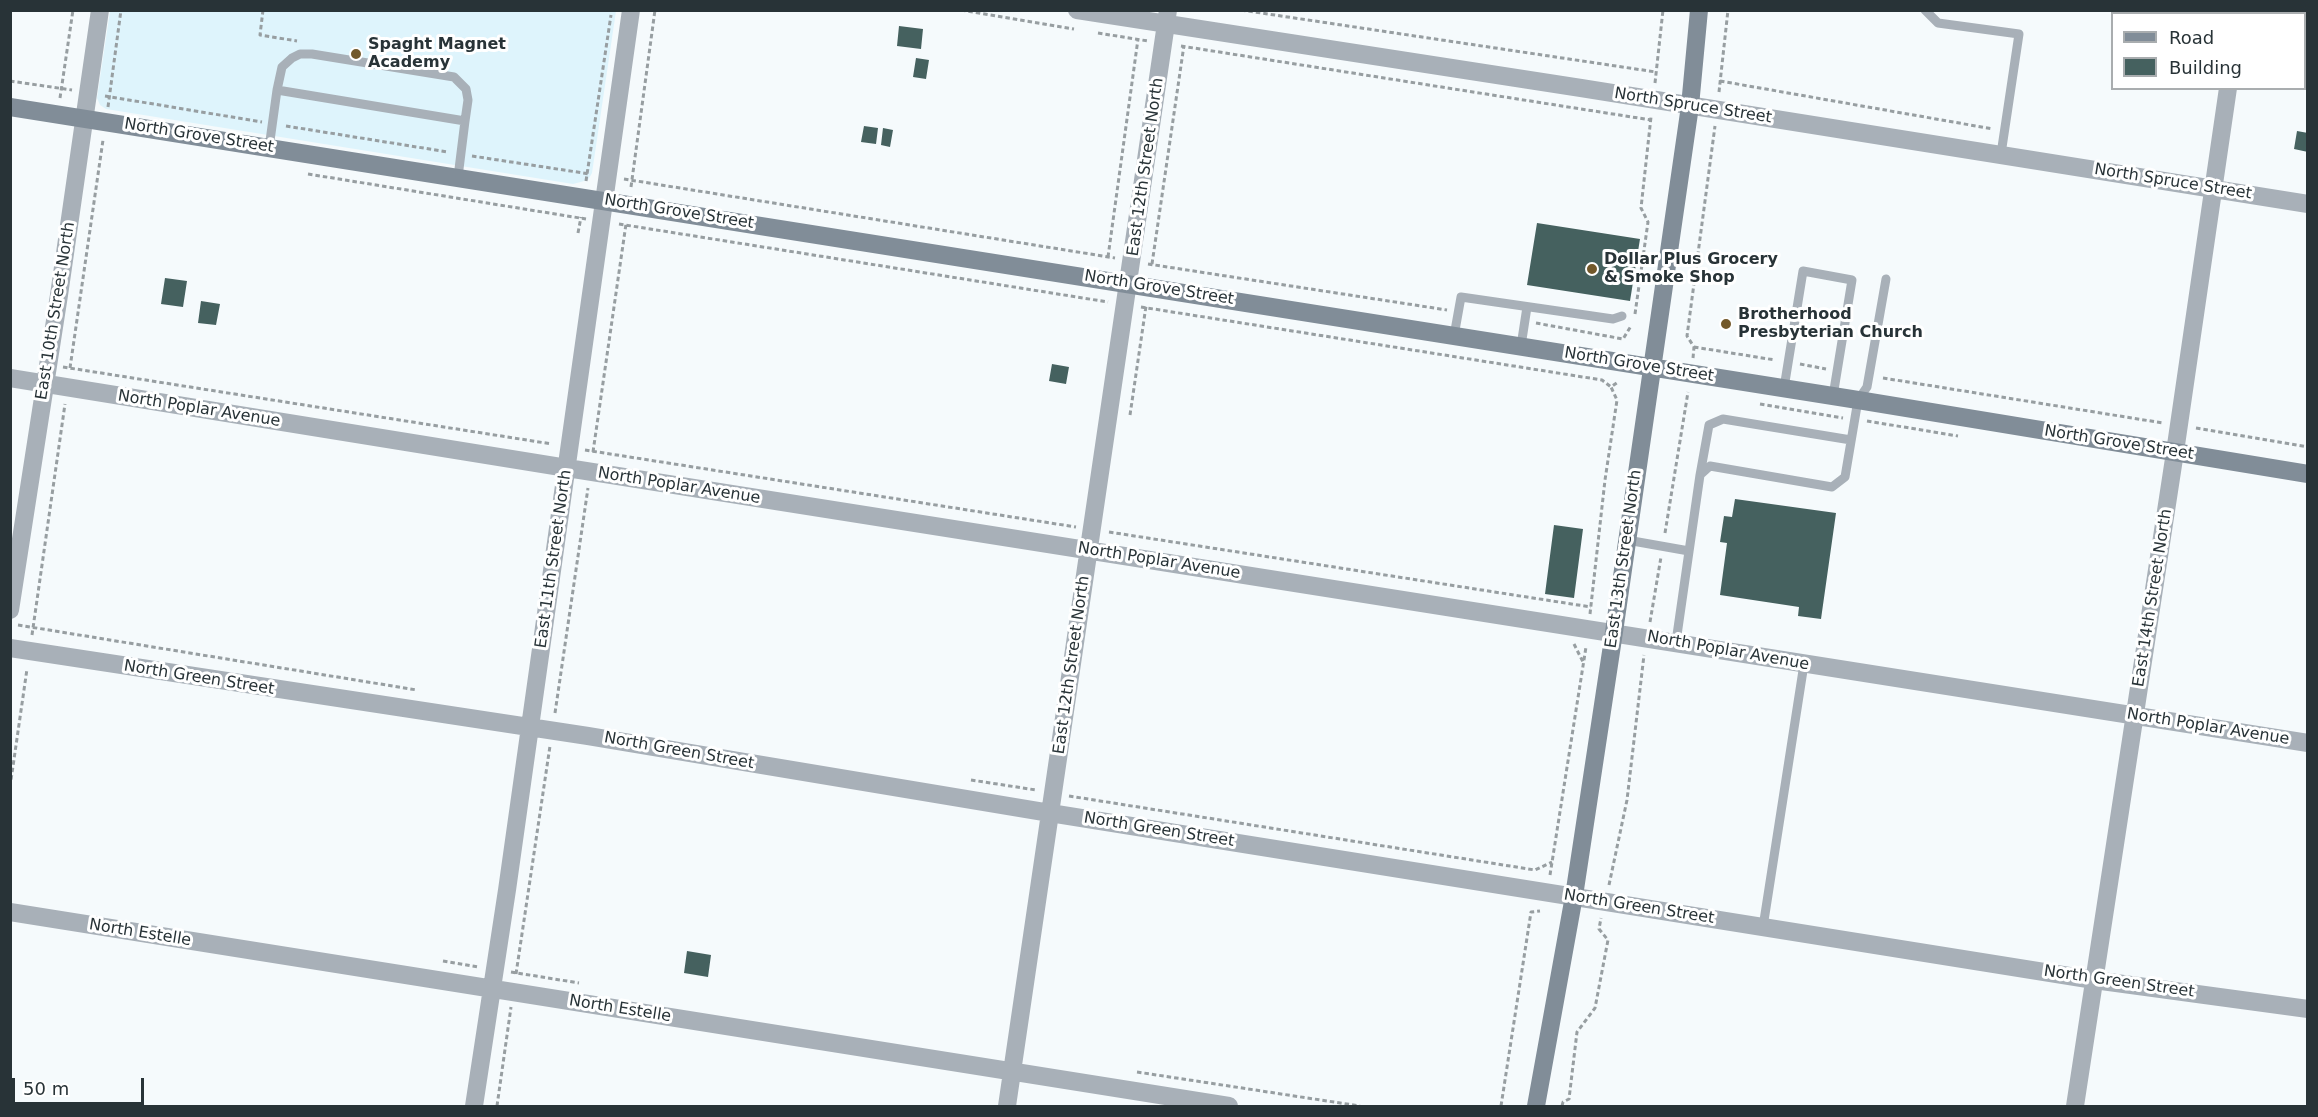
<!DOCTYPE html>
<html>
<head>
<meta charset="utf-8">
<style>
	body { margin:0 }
	#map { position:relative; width:2318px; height:1117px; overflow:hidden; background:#f5fafc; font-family:"DejaVu Sans",sans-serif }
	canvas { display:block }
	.frame { position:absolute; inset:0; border:12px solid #283337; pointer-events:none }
	.legend { position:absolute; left:2111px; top:12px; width:195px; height:78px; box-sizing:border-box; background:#fff; border:2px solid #a9adaf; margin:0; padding:8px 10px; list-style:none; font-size:18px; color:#283337 }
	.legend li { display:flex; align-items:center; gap:12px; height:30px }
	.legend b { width:30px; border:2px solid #a9adaf }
	.scale { position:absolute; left:12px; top:1078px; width:132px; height:27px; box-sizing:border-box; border:3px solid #283337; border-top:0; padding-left:8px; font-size:18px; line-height:21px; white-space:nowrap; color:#283337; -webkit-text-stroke:4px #fff; paint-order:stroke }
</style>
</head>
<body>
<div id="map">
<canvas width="2318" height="1117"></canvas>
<div class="frame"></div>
<ul class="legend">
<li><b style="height:8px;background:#818d98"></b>Road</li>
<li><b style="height:16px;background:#45615f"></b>Building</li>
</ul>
<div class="scale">50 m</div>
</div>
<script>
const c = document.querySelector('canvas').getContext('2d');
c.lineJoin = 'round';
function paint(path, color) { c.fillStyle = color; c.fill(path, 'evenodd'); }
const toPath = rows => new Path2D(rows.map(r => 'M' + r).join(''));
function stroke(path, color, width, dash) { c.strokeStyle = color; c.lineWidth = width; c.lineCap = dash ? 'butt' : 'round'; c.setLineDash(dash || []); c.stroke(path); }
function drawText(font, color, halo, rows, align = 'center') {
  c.font = font + ' "DejaVu Sans",sans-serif'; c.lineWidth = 6; c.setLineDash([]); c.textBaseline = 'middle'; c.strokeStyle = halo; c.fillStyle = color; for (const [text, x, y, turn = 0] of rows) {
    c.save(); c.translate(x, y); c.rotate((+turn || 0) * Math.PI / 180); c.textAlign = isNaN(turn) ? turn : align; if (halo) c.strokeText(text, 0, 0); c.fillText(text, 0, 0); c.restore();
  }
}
paint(toPath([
	[110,11,616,11,592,173,588,180,573,184,106,109,100,105,97,98]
]), '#def4fc');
paint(toPath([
	[899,26,923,29,921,49,897,46],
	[916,58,929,60,926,79,913,77],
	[864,126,878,128,876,144,861,142],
	[883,128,893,130,890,147,881,145],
	[2297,131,2308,133,2308,152,2294,149],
	[1537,223,1640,239,1630,301,1527,285],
	[165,278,187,281,183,307,161,304],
	[201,301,220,304,216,325,198,323],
	[1052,364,1069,367,1066,384,1049,381],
	[1735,499,1836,513,1821,619,1798,616,1799,607,1720,595,1727,543,1720,542,1724,516,1732,517],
	[1554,525,1583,529,1574,598,1545,594],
	[687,951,711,955,708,977,684,973]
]), '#45615f');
stroke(toPath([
	[263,10,260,35,297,41],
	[961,10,1074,29],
	[1241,10,1656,72],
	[1098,33,1148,41],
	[1181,46,1651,120],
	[10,81,72,90],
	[1720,81,1993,129],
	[1655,83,1663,10],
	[1719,92,1728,10],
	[105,96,262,122],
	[60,98,73,10],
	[108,107,121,10],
	[286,126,448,152],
	[472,156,590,174],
	[308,174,586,219],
	[624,179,1115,258],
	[586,181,611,15],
	[631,187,655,10],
	[619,224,1108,302],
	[578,233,581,217],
	[1108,257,1138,39],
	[1148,264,1447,310],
	[1152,264,1184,45],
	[1141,307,1602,380,1611,387],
	[1635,314,1648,222,1641,208,1651,117],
	[1536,323,1623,339,1631,326],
	[1694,347,1775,360],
	[1693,358,1694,347,1687,336,1715,126],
	[1800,364,1826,369],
	[63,367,552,444],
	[70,368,103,140],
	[1883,378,2163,423],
	[1760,404,1843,418],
	[1130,415,1146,306],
	[1867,421,1958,436],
	[2196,428,2308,447],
	[585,450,1076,527],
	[593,452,626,224],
	[1109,532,1591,607],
	[1665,533,1688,392],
	[1590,614,1605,480,1617,400,1611,387,1618,382],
	[1650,622,1661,557],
	[18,625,417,690],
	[32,635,65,404],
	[1574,644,1584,664],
	[555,713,588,488],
	[971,780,1036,790],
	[10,787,27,669],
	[1069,796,1535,870,1552,862],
	[1550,875,1586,647],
	[1609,885,1627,800,1644,655],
	[443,961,478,967],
	[511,972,579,983],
	[516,974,550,746],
	[1137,1072,1360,1106],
	[497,1106,511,1007],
	[1501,1106,1531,912,1540,911],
	[1562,1106,1563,1102,1569,1099,1577,1032,1595,1008,1608,940,1599,929,1601,918]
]), '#979ea1', 3, [4.5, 3]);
stroke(toPath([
	[1925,10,1938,23,2019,34,2001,154],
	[277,90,282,67,292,58,300,54,312,54,454,77,466,89,468,100,465,121],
	[269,148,277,90,465,121,458,177],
	[1454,336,1461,297,1613,319,1622,316],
	[1521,346,1527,307],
	[1784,388,1803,271,1852,280,1833,396],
	[1700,475,1709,425,1723,419,1851,440],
	[1627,540,1689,551],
	[1676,642,1700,475,1710,466,1832,487,1845,477,1858,400,1867,387,1886,279],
	[1763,927,1804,664]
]), '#a8b0b8', 9);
stroke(toPath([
	[1077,10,1581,88,2308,204],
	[2238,14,2239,10],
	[10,378,567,468,2308,743],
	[10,610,59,295,100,10],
	[10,648,588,736,1050,813,2094,980,2308,1009],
	[10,912,1229,1106],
	[474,1106,507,890,631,10],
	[1007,1106,1168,10],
	[2075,1106,2175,452,2228,88]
]), '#a8b0b8', 18);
stroke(toPath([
	[10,107,1858,400,2308,474],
	[1536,1106,1574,896,1614,632,1690,106,1699,10]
]), '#818d98', 18);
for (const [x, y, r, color] of [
	[356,54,6,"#72582a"],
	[1592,269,6,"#72582a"],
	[1726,324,6,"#72582a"]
]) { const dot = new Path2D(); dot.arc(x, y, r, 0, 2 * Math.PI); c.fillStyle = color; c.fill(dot); stroke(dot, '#fff', 2); }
drawText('bold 16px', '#283337', '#fff', [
	["Spaght Magnet",368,45],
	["Academy",368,63],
	["Dollar Plus Grocery",1604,260],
	["& Smoke Shop",1604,278],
	["Brotherhood",1738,315],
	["Presbyterian Church",1738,333]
], 'left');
drawText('16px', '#283337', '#fff', [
	["North Spruce Street",1693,106,9],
	["North Grove Street",199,136,9],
	["East 12th Street North",1146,167,-82],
	["North Spruce Street",2173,182,9],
	["North Grove Street",679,212,9],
	["North Grove Street",1159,288,9],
	["East 10th Street North",56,311,-81],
	["North Grove Street",1639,365,9],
	["North Poplar Avenue",199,409,9],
	["North Grove Street",2119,443,9],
	["North Poplar Avenue",679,486,9],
	["East 11th Street North",554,559,-82],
	["East 13th Street North",1624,559,-82],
	["North Poplar Avenue",1159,561,9],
	["East 14th Street North",2153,598,-81],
	["North Poplar Avenue",1728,651,10],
	["East 12th Street North",1072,665,-82],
	["North Green Street",199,678,9],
	["North Poplar Avenue",2208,727,9],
	["North Green Street",679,751,10],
	["North Green Street",1159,830,9],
	["North Green Street",1639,907,9],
	["North Estelle",140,933,9],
	["North Green Street",2119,982,8],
	["North Estelle",620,1009,9]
]);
</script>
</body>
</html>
